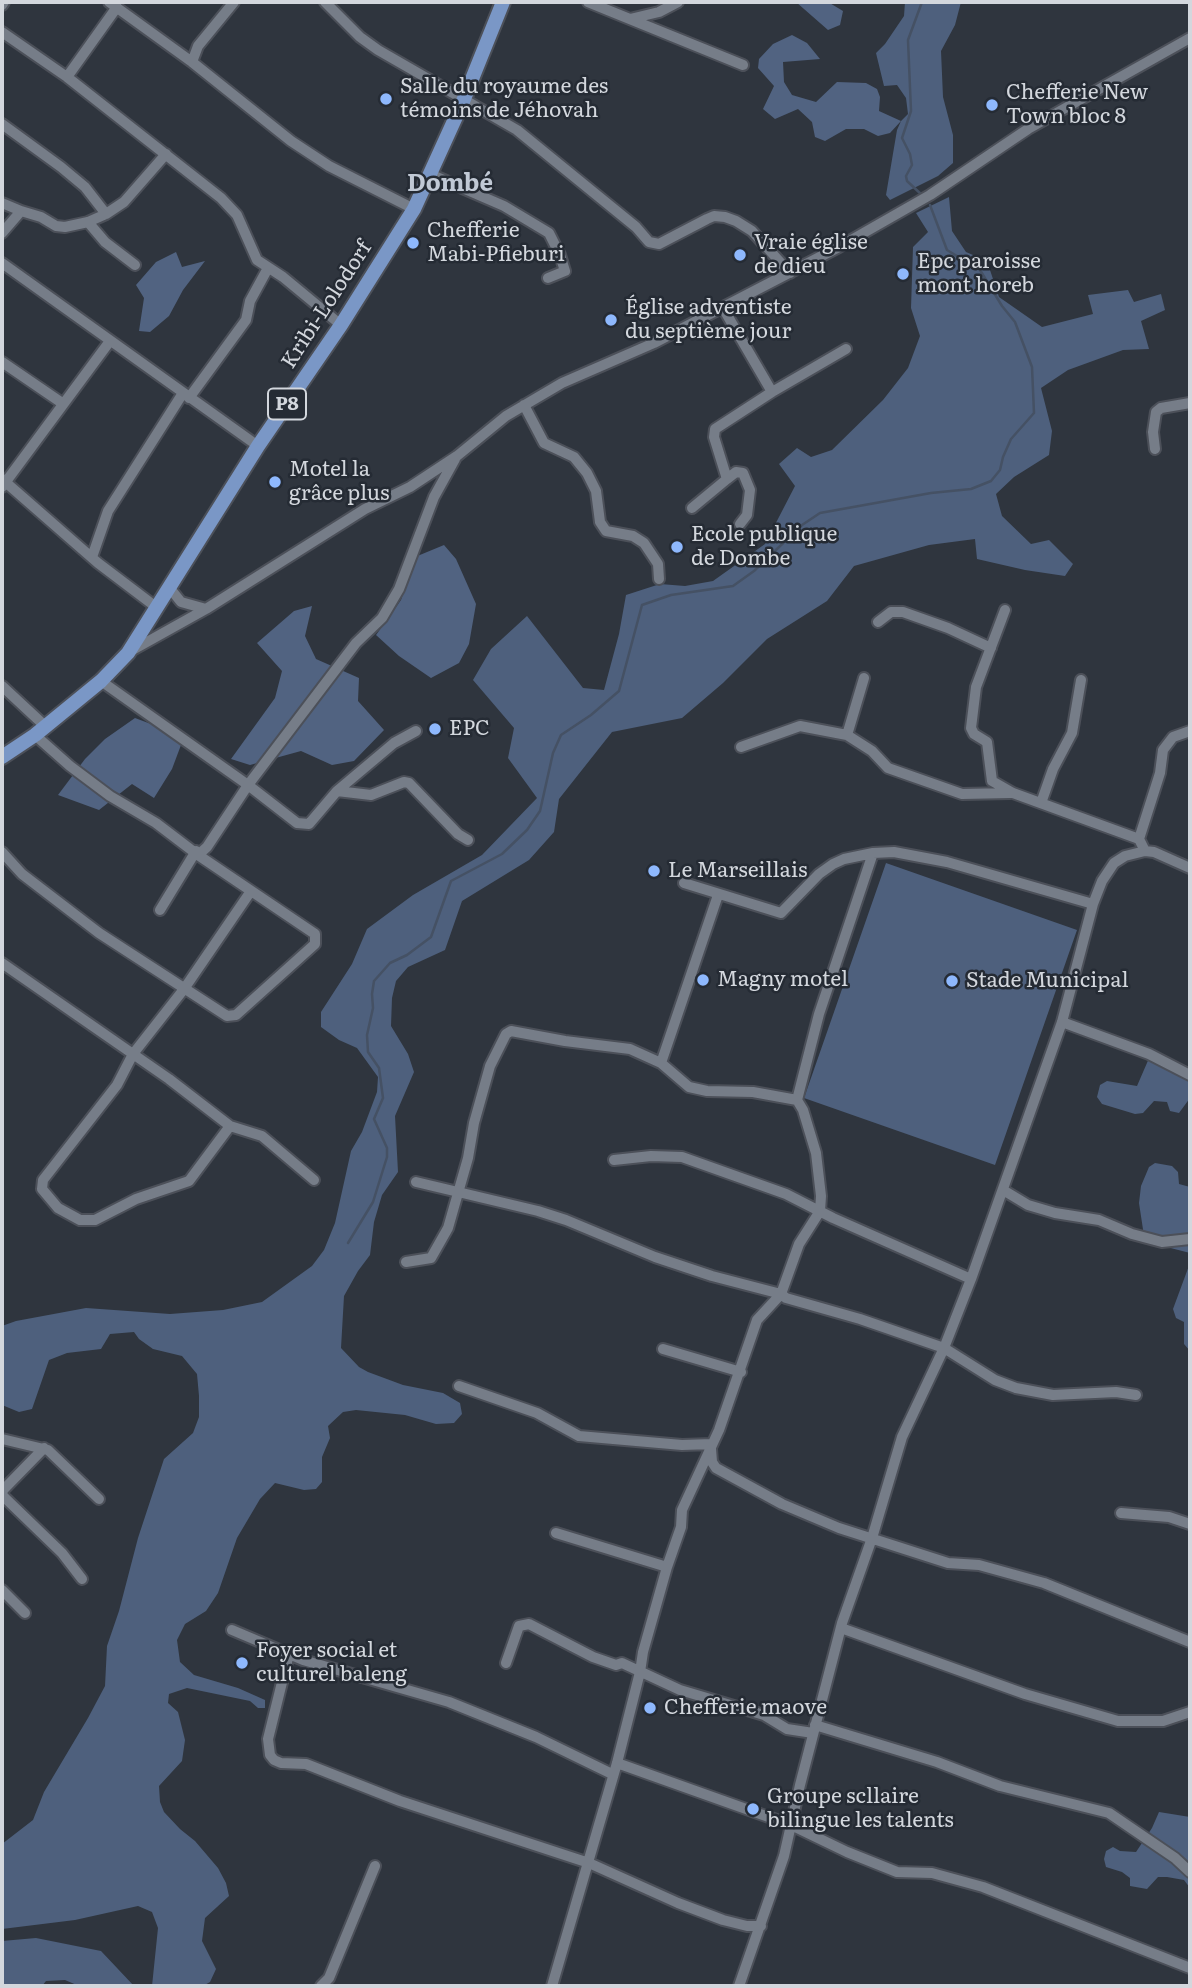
<!DOCTYPE html>
<html>
<head>
<meta charset="utf-8">
<style>
	body { margin:0 }
	#map { position:relative; width:1192px; height:1988px; overflow:hidden; background:#2f353e; font-family:Literata,serif }
	canvas { display:block }
	.frame { position:absolute; inset:0; border:4px solid #d3d7dd; pointer-events:none }
</style>
</head>
<body>
<div id="map">
<canvas width="1192" height="1988"></canvas>
<div class="frame"></div>
</div>
<script>
const c = document.querySelector('canvas').getContext('2d');
c.lineJoin = 'round';
function paint(path, color) { c.fillStyle = color; c.fill(path, 'evenodd'); }
const toPath = rows => new Path2D(rows.map(r => 'M' + r).join(''));
function stroke(path, color, width, dash) { c.strokeStyle = color; c.lineWidth = width; c.lineCap = dash ? 'butt' : 'round'; c.setLineDash(dash || []); c.stroke(path); }
function drawText(font, color, halo, rows, align = 'center') {
  c.font = font + ' Literata,serif'; c.lineWidth = 5; c.setLineDash([]); c.textBaseline = 'middle'; c.strokeStyle = halo; c.fillStyle = color; for (const [text, x, y, turn = 0] of rows) {
    c.save(); c.translate(x, y); c.rotate((+turn || 0) * Math.PI / 180); c.textAlign = isNaN(turn) ? turn : align; if (halo) c.strokeText(text, 0, 0); c.fillText(text, 0, 0); c.restore();
  }
}
paint(toPath([
	[905,2,961,2,955,25,941,51,943,97,953,135,953,163,938,176,890,200,886,195,897,130,901,121,908,114,906,98,897,85,884,86,876,53,885,44,904,16],
	[949,197,952,231,966,252,987,261,999,297,1042,327,1093,314,1088,295,1128,290,1134,302,1161,294,1165,310,1141,321,1149,349,1123,350,1068,370,1041,388,1052,431,1049,455,1014,477,996,494,1002,516,1031,544,1049,540,1073,564,1065,576,1025,570,977,559,975,539,929,545,854,566,827,601,767,639,723,683,682,718,612,732,559,799,554,832,529,860,462,901,445,950,408,967,396,981,392,998,391,1026,408,1054,414,1072,395,1116,398,1172,382,1195,374,1222,370,1255,358,1271,344,1296,341,1348,359,1367,368,1372,403,1385,443,1393,460,1403,462,1414,454,1423,436,1424,405,1415,356,1410,343,1412,328,1426,330,1438,322,1457,322,1482,316,1489,304,1490,275,1483,260,1499,237,1538,218,1593,206,1611,185,1624,177,1640,180,1662,194,1675,238,1688,265,1700,265,1708,258,1708,250,1701,187,1688,169,1694,168,1703,178,1712,185,1740,182,1761,159,1786,160,1802,164,1812,180,1829,195,1841,218,1868,226,1883,229,1896,205,1918,202,1941,216,1969,210,1982,203,1986,152,1986,158,1928,152,1912,138,1906,75,1920,2,1929,2,1844,33,1820,44,1792,88,1718,105,1686,107,1646,119,1611,138,1538,164,1459,193,1433,199,1417,199,1396,197,1374,182,1356,153,1349,139,1339,134,1332,110,1334,101,1349,67,1353,49,1360,32,1409,19,1412,2,1405,2,1326,16,1321,86,1308,170,1314,223,1310,262,1302,312,1266,324,1250,335,1223,351,1151,362,1132,377,1092,378,1077,357,1048,339,1040,321,1027,321,1012,352,964,367,929,413,895,482,855,537,798,508,758,514,728,473,680,491,649,527,616,583,688,604,690,619,634,626,595,660,584,685,586,713,581,765,544,795,486,779,464,797,448,811,457,832,450,883,400,908,368,920,336,911,308,913,247,928,232,916,213],
	[886,863,1077,930,995,1165,804,1098],
	[1150,1056,1190,1075,1190,1098,1179,1113,1170,1111,1167,1102,1154,1101,1143,1113,1135,1114,1102,1104,1097,1097,1100,1085,1107,1081,1137,1086],
	[1155,1163,1172,1166,1178,1172,1179,1184,1190,1187,1190,1253,1155,1244,1144,1236,1139,1203,1141,1186,1149,1167],
	[1190,1263,1190,1351,1184,1344,1184,1322,1176,1318,1173,1309],
	[1159,1812,1190,1817,1190,1888,1184,1880,1167,1877,1158,1877,1147,1889,1130,1886,1130,1878,1122,1872,1106,1867,1104,1859,1106,1851,1113,1847,1120,1851,1136,1852,1152,1828],
	[36,1938,101,1951,134,1986,79,1986,65,1980,46,1981,42,1986,2,1986,2,1941]
]), '#4e607d');
paint(toPath([
	[796,2,828,2,843,11,840,25,828,30],
	[792,35,807,43,820,59,783,62,784,82,792,95,816,102,837,82,866,83,877,89,880,97,879,111,901,121,890,133,878,136,864,129,846,129,825,141,815,137,812,122,798,109,775,119,763,109,774,86,758,68,759,59,773,44],
	[176,252,182,267,205,261,183,290,169,316,150,332,139,331,144,298,136,285,156,262],
	[444,545,456,559,476,604,469,644,459,663,431,678,399,656,376,635,401,600,415,557],
	[312,606,305,636,316,659,359,678,358,701,384,730,354,761,332,765,301,751,250,765,231,759,275,698,282,671,257,643,294,611],
	[135,718,159,727,181,745,172,769,154,798,132,784,99,810,58,795,85,759,105,739]
]), '#516381');
stroke(toPath([
	[922,195,907,181,906,176,912,165,910,154,902,138,911,111,908,40,922,2],
	[348,1243,373,1202,387,1157,387,1148,374,1119,383,1098,379,1068,368,1052,367,1035,373,1008,372,994,374,981,390,963,407,955,431,937,451,881,502,854,527,830,540,811,553,753,561,735,591,715,619,691,642,605,671,595,733,586,754,571,802,525,820,513,931,493,971,489,991,481,1000,470,1003,457,1011,439,1034,413,1032,367,1015,322,1002,306,980,270,947,250,930,205]
]), '#455164', 2.5);
const minor = toPath([
	[109,2,192,62,291,141,329,166,414,209],
	[325,2,360,37,378,50,517,130,636,227,649,242,659,244,707,219,714,216,725,217,736,221,752,231,790,273],
	[588,2,743,65],
	[2,5,4,2],
	[630,19,659,12,678,2],
	[2,32,67,77,221,198,237,215,257,260,283,277,341,325],
	[192,62,198,46,234,2],
	[67,77,117,7],
	[2,124,61,167,85,187,106,214],
	[430,174,504,206,549,233,560,255,565,271,548,278],
	[2,203,21,211,2,233],
	[21,211,41,217,56,226,65,227,88,222,106,214,124,202,166,154],
	[88,222,105,242,135,265],
	[2,263,258,446],
	[2,362,62,403],
	[772,392,846,349],
	[189,398,246,320,250,301,268,268],
	[524,405,544,443,574,457,587,473,596,491,600,522,606,531,633,536,644,543,658,564,659,579],
	[1155,449,1153,432,1156,412,1161,408,1190,403],
	[2,479,98,563,156,607],
	[727,479,736,472,743,473,750,490,747,515,740,524],
	[2,487,110,341],
	[692,508,727,479,714,437,715,429,772,392,723,308],
	[92,557,108,511,183,393],
	[169,587,181,602,206,609],
	[1005,610,976,687,971,728,974,734,987,742,992,781,1013,793,1139,839,1145,851],
	[878,622,891,612,903,612,948,628,991,648],
	[129,652,206,609,365,509,410,487,457,456,506,416,562,383,654,343,839,247,930,195,1028,129,1190,38],
	[864,678,847,735,872,751,888,768,962,794,1010,793],
	[101,681,248,785,297,823,309,824,337,791,371,795,404,782,409,783,458,834,468,840],
	[2,686,45,726],
	[741,747,800,726,847,735],
	[337,791,394,743,416,731],
	[1041,803,1053,769,1072,733,1081,680],
	[1139,839,1160,773,1163,750,1173,737,1190,731],
	[2,852,22,874,99,933,227,1016,236,1015,315,944,315,934,198,855,156,823,110,796,70,766,35,735],
	[198,855,207,847,248,785,356,643,382,618,399,589,434,497,455,459],
	[684,883,781,913,819,874,833,864,844,859,873,853],
	[160,910,196,851],
	[2,963,169,1079,230,1126,262,1136,314,1180],
	[1062,1022,1149,1054,1190,1075],
	[661,1063,718,895],
	[230,1126,189,1181,136,1199,95,1220,80,1220,58,1208,42,1189,43,1180,117,1085,133,1054,184,989,251,891],
	[614,1160,651,1156,682,1157,786,1194,833,1218,971,1279],
	[416,1182,538,1211,566,1220,655,1257,712,1276,781,1294,786,1298,860,1319,944,1348,995,1380,1016,1388,1053,1395,1116,1392,1136,1395],
	[1003,1190,1028,1205,1055,1213,1099,1220,1132,1234,1162,1242,1190,1239],
	[406,1262,431,1258,448,1228,468,1158,474,1123,490,1066,506,1034,511,1031,565,1041,630,1049,661,1063,689,1087,707,1091,753,1092,797,1100],
	[663,1349,741,1372],
	[459,1386,537,1413,579,1436,682,1445,712,1444],
	[2,1439,48,1450,99,1499],
	[44,1448,3,1490,2,1495,62,1553,82,1579],
	[711,1449,712,1462,716,1468,782,1504,839,1528,948,1563,979,1565,1044,1583,1190,1642],
	[1121,1513,1169,1517,1190,1524],
	[556,1533,667,1567],
	[2,1590,25,1613],
	[841,1628,1025,1694,1118,1721,1163,1721,1190,1712],
	[232,1630,303,1660,449,1702,536,1737,612,1774],
	[289,1654,268,1739,270,1755,274,1760,281,1763,306,1764,400,1801,589,1863,678,1903,723,1920,747,1926,761,1926],
	[506,1663,519,1626,529,1624,593,1657,616,1665,622,1663,680,1690,764,1715,787,1729,813,1733],
	[815,1725,937,1762,1000,1786,1109,1813,1175,1858,1190,1872],
	[617,1763,791,1825,847,1852,897,1872,932,1873,983,1887,1190,1968],
	[321,1986,329,1978,375,1866],
	[552,1986,617,1763,640,1672,643,1652,667,1567,681,1527,682,1510,719,1430,757,1320,781,1294,799,1244,820,1211,821,1196,816,1153,803,1110,797,1100,819,1014,873,853,894,852,947,862,1093,904],
	[739,1986,784,1856,800,1785,842,1623,872,1538,902,1437,944,1348,971,1279,1062,1022,1093,904,1102,881,1114,863,1125,856,1145,851,1154,852,1190,868]
]);
const major = toPath([
	[2,757,35,735,101,681,128,653,258,446,341,325,414,209,464,99,503,2]
]);
stroke(minor, '#4c5059', 14);
stroke(major, '#4c5059', 18);
stroke(minor, '#767d88', 10);
stroke(major, '#7a97c6', 14);
for (const [x, y, r, color] of [
	[386,99,7,"#8eb8fd"],
	[992,105,7,"#8eb8fd"],
	[413,243,7,"#8eb8fd"],
	[740,255,7,"#8eb8fd"],
	[903,274,7,"#8eb8fd"],
	[611,320,7,"#8eb8fd"],
	[275,482,7,"#8eb8fd"],
	[677,547,7,"#8eb8fd"],
	[435,729,7,"#8eb8fd"],
	[654,871,7,"#8eb8fd"],
	[703,980,7,"#8eb8fd"],
	[952,981,7,"#8eb8fd"],
	[242,1663,7,"#8eb8fd"],
	[650,1708,7,"#8eb8fd"],
	[753,1809,7,"#8eb8fd"]
]) { const dot = new Path2D(); dot.arc(x, y, r, 0, 2 * Math.PI); c.fillStyle = color; c.fill(dot); stroke(dot, '#252b34', 2.5); }
for (const [x, y, w] of [
	[287,404,38]
]) { const box = new Path2D(); box.roundRect(x - w / 2, y - 15.5, w, 31, 5); c.fillStyle = '#252b34'; c.fill(box); stroke(box, '#d3d7dd', 2); }
drawText('bold 19px', '#d3d7dd', null, [
	["P8",287,404]
]);
drawText('21px', '#d3d7dd', '#252b34', [
	["Salle du royaume des",400,87],
	["témoins de Jéhovah",400,111],
	["Chefferie New",1006,93],
	["Town bloc 8",1006,117],
	["Chefferie",427,231],
	["Mabi-Pfieburi",427,255],
	["Vraie église",754,243],
	["de dieu",754,267],
	["Epc paroisse",917,262],
	["mont horeb",917,286],
	["Église adventiste",625,308],
	["du septième jour",625,332],
	["Motel la",289,470],
	["grâce plus",289,494],
	["Ecole publique",691,535],
	["de Dombe",691,559],
	["EPC",449,729],
	["Le Marseillais",668,871],
	["Magny motel",717,980],
	["Stade Municipal",966,981],
	["Foyer social et",256,1651],
	["culturel baleng",256,1675],
	["Chefferie maove",664,1708],
	["Groupe scllaire",767,1797],
	["bilingue les talents",767,1821]
], 'left');
drawText('21px', '#d3d7dd', '#252b34', [
	["Kribi-Lolodorf",327,305,-57]
]);
drawText('bold 24px', '#c1c9d5', '#252b34', [
	["Dombé",450,184]
]);
</script>
</body>
</html>
